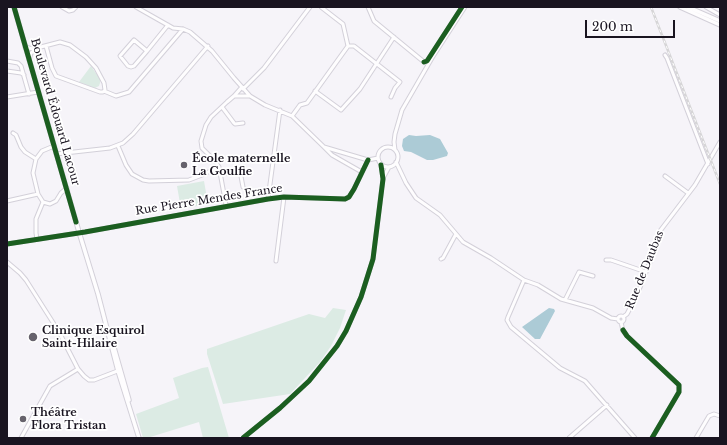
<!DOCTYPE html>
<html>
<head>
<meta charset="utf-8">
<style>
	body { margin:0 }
	#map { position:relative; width:727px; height:445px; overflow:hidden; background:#f6f4f9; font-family:"Libre Baskerville",serif }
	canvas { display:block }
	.frame { position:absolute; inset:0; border:8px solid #191420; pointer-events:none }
	.scale { position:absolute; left:585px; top:20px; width:90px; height:18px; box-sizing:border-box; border:2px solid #191420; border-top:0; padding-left:5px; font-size:12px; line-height:14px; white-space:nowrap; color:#191420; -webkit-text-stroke:3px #fff; paint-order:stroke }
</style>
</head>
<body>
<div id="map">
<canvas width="727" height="445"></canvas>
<div class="frame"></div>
<div class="scale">200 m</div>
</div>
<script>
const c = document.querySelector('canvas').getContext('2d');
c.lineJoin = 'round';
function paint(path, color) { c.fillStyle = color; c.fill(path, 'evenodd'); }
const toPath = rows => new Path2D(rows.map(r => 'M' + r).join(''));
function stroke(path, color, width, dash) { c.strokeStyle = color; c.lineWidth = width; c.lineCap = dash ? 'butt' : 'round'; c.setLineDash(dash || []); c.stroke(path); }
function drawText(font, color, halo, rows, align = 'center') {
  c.font = font + ' "Libre Baskerville",serif'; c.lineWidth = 3.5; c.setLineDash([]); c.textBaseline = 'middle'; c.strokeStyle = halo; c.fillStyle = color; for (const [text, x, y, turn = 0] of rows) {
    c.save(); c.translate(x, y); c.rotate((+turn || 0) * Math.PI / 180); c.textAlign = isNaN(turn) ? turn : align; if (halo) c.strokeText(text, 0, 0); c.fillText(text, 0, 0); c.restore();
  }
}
paint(toPath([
	[91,66,100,79,100,83,99,86,95,88,79,82],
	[204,181,208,204,181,209,177,186],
	[333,308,346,310,340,328,331,346,320,362,290,394,223,404,207,354,207,349,309,314,325,318],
	[208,367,229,438,203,438,199,422,147,438,143,438,136,414,179,398,173,378,202,368]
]), '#dcebe4');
paint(toPath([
	[409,135,416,136,430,135,440,139,448,153,447,156,433,160,427,160,411,152,404,151,402,146,403,139],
	[549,308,554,309,555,311,540,339,535,339,522,327]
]), '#accbd6');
const minor = toPath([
	[62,7,69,11,73,10,76,7],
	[136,7,173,28,183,29,190,32,212,51,234,78,250,96,265,105,292,116,324,147,368,160,378,158],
	[321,7,343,24,348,46,354,46,400,82,395,88,391,97],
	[368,7,374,21,424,62,427,61,462,7],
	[706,7,720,15],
	[25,47,33,49,60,42,70,45,86,57,96,68,104,83,105,90,103,92,100,92,56,76,52,68,46,46],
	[147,51,134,40,120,56,128,66,131,67,134,66,147,51,168,25],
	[665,55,667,58,708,164],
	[29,60,31,53,37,49],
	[7,61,18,63,21,66,29,94],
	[7,71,21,73,24,75],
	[243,89,264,68,310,7],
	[104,91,116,96,129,92,183,29],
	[315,91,341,110,360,89,394,37],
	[234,96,242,87],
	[7,97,38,92],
	[222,107,234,123,235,124,243,123],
	[292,116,300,105,307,103,348,46],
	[13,133,16,135,21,147,25,152,36,159],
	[54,146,42,151,36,159,33,173,38,194,43,202,50,204,56,201,61,193,67,188],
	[118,146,126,165,132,174,143,180,149,181,189,180,202,175,219,167],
	'378 157a10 10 0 1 1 20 0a10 10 0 1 1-20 0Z',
	[324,147,332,155,360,171],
	[395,150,394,142,395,134,402,110,432,58,465,7],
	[56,154,110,148,123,143,133,134,208,46],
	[396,162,406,183,416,198,440,215,463,242,491,258,524,280,538,285,561,299,593,308,611,318,618,319],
	[221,174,240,171,243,187],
	[665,176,688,193],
	[383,178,389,167],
	[268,199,280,110],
	[7,201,38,194],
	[226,205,219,167,214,160,202,148,201,141,206,125,211,117,227,102,234,96,250,96],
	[37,239,36,233,36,219,43,202],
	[7,244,85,232,268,199,284,197,345,199,349,197,354,189,368,160],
	[441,259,443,258,456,234],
	[606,260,611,260,646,272],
	[276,261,284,197],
	[7,262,20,273,26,280,59,332,78,369,84,376,89,380,94,380,120,370],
	[524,280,508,317,507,320,511,327,560,368,585,381,635,438],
	[565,300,579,272,593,276],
	'618 319a3 3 0 1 1 6 0a3 3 0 1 1-6 0Z',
	[623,317,627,314,637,295,654,252,660,231,695,185,720,142],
	[621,322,623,331,627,336,679,385,679,392,652,438],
	[21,438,50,386,78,369],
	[243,438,280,408,309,381,337,346,346,331,361,297,373,259,383,179,381,165],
	[569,438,607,405],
	[696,438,709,416,714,414,720,416]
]);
const major = toPath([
	[14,7,79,232,98,294,118,371,139,438],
	[680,7,720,25],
	[688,7,720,21],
	[111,337,129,400]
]);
stroke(minor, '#d3d0d9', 5);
stroke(major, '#d3d0d9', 5.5);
stroke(minor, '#fefdfe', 3);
stroke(major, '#fefdfe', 3.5);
const rail = toPath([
	[651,7,720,184]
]);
stroke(rail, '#d6d5d7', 2.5);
stroke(rail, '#fff', 1, [3]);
stroke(toPath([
	[14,7,76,222],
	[424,62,427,61,462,7],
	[7,244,85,232,268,199,284,197,345,199,349,197,354,189,368,160],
	[623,330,627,336,679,385,679,392,652,438],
	[243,438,280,408,309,381,337,346,346,331,361,297,373,259,383,179,381,165]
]), '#1b5e20', 5);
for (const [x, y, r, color] of [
	[184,165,4,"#66626c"],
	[33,337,5,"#66626c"],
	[23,419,4,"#66626c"]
]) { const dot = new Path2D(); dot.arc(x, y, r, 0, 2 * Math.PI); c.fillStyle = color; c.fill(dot); stroke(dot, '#fff', 1.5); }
drawText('11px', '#191420', '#fff', [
	["Boulevard Édouard Lacour",55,112,74],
	["Rue Pierre Mendes France",209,200,-9],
	["Rue de Daubas",645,270,-68]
]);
drawText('bold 11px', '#191420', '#fff', [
	["École maternelle",192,159],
	["La Goulfie",192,172],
	["Clinique Esquirol",42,331],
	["Saint-Hilaire",42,344],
	["Théâtre",31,413],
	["Flora Tristan",31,426]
], 'left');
</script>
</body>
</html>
